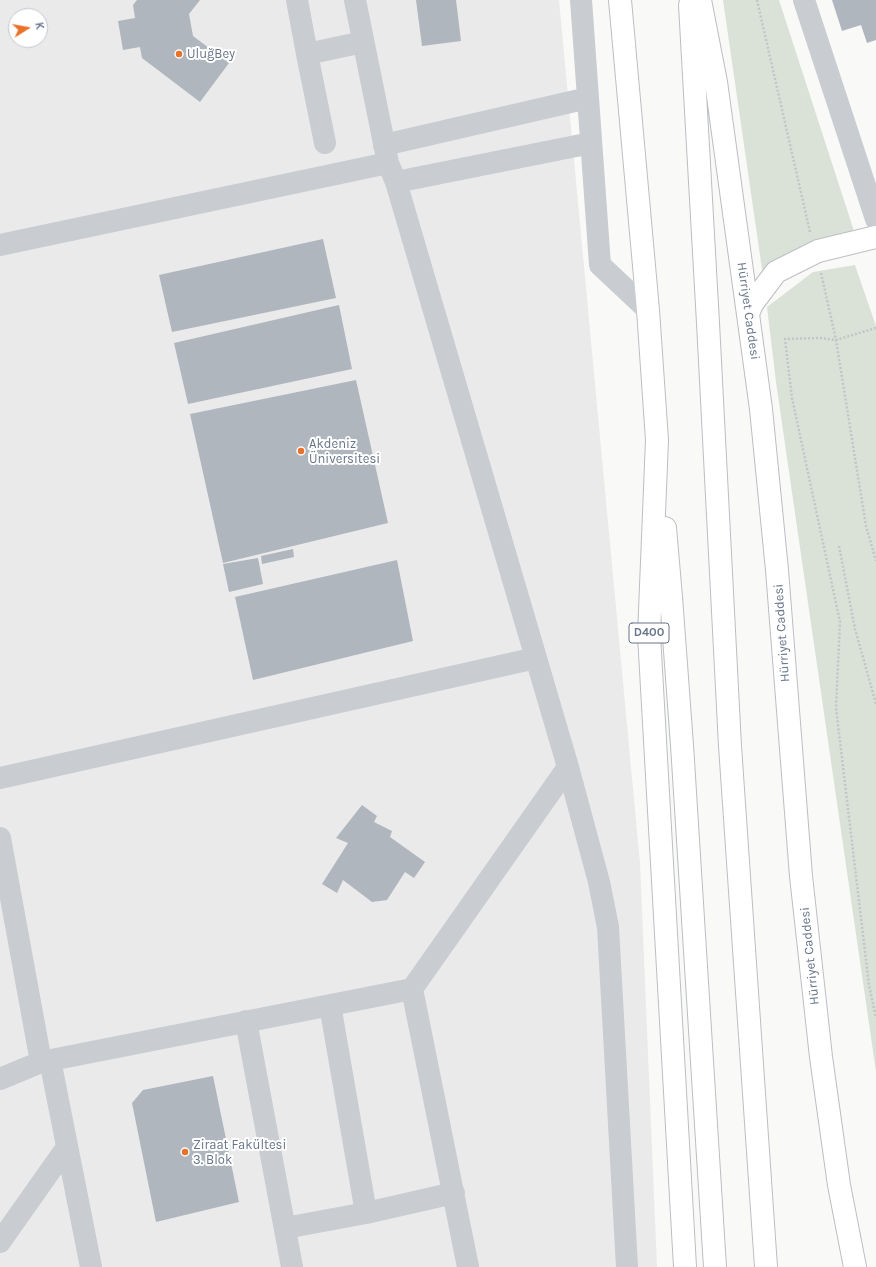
<!DOCTYPE html>
<html>
<head>
<meta charset="utf-8">
<style>
	body { margin:0 }
	#map { position:relative; width:876px; height:1267px; overflow:hidden; background:#f9f9f7; font-family:Karla,sans-serif }
	canvas { display:block }
	.north { position:absolute; left:8px; top:8px; width:40px; height:40px; box-sizing:border-box; background:#fff; border:1px solid #c2c8d0; border-radius:50%; rotate:79deg; font-size:11px; font-weight:700; line-height:16px; text-align:center; color:#677589 }
	.north::after { content:''; display:block; margin:auto; width:14px; height:18px; background:#e97228; clip-path:polygon(50% 0,100% 100%,50% 72%,0 100%) }
</style>
</head>
<body>
<div id="map">
<canvas width="876" height="1267"></canvas>
<div class="north">K</div>
</div>
<script>
const c = document.querySelector('canvas').getContext('2d');
c.lineJoin = 'round';
function paint(path, color) { c.fillStyle = color; c.fill(path, 'evenodd'); }
const toPath = rows => new Path2D(rows.map(r => 'M' + r).join(''));
function stroke(path, color, width, dash) { c.strokeStyle = color; c.lineWidth = width; c.lineCap = dash ? 'butt' : 'round'; c.setLineDash(dash || []); c.stroke(path); }
function drawText(font, color, halo, rows, align = 'center') {
  c.font = font + ' Karla,sans-serif'; c.lineWidth = 4; c.setLineDash([]); c.textBaseline = 'middle'; c.strokeStyle = halo; c.fillStyle = color; for (const [text, x, y, turn = 0] of rows) {
    c.save(); c.translate(x, y); c.rotate((+turn || 0) * Math.PI / 180); c.textAlign = isNaN(turn) ? turn : align; if (halo) c.strokeText(text, 0, 0); c.fillText(text, 0, 0); c.restore();
  }
}
paint(toPath([
	[0,0,559,0,640,863,657,1267,0,1267],
	[16,16,40,16,40,40,16,40]
]), '#eaeaea');
paint(toPath([
	[723,0,779,0,854,231,819,240,763,276],
	[855,265,876,326,876,1072,776,382,767,307,813,272]
]), '#dae2d8');
paint(toPath([
	[137,0,200,0,189,14,193,36,229,63,200,102,142,58,140,47,123,50,118,21,135,18,133,5],
	[416,0,456,0,461,41,422,46],
	[832,0,876,0,876,40,867,43,861,25,842,31],
	[323,239,336,298,172,332,159,275],
	[339,305,352,369,188,404,174,343],
	[356,380,388,523,223,563,190,414],
	[293,549,294,557,262,564,261,556],
	[258,558,263,584,229,592,223,564],
	[397,560,413,641,253,680,235,597],
	[362,805,377,816,374,822,392,831,390,837,425,862,414,878,405,872,387,900,372,902,343,880,337,893,322,884,348,843,336,838],
	[213,1076,239,1202,156,1222,132,1103,143,1090]
]), '#b0b6be');
const highway = toPath([
	[620,0,648,310,657,440,649,635,685,1267],
	[700,0,716,82,761,409,777,570,801,876,821,1057,839,1185,855,1267],
	[690,5,708,323,730,746,766,1267],
	[748,314,752,304,776,272,818,251,876,237],
	[665,528,671,597,682,745,715,1267]
]);
stroke(highway, '#bbbec2', 24);
stroke(toPath([
	[757,0,810,232],
	[821,273,836,340,866,526,876,561],
	[876,328,836,340,820,338,785,339,792,398,840,622,836,708,869,985,876,1018],
	[839,546,855,629,876,704]
]), '#c3c4c7', 2.5, [2, 2]);
stroke(toPath([
	[297,0,307,54],
	[355,0,388,163,396,182,536,658,568,767,599,882,608,927,627,1267],
	[581,0,600,265,648,310],
	[804,0,876,219],
	[325,143,307,54,363,42],
	[384,145,588,98],
	[396,182,591,143],
	[0,245,388,163],
	[0,778,536,658],
	[0,838,41,1062],
	[412,989,468,1267],
	[330,1005,366,1213],
	[246,1021,292,1267],
	[50,1060,91,1267],
	[0,1079,41,1062,412,989,568,767],
	[285,1228,366,1213,454,1193],
	[0,1242,67,1147]
]), '#c9ccd0', 22);
stroke(highway, '#fff', 22);
for (const [x, y, r, color] of [
	[179,54,4,"#e97228"],
	[301,451,4,"#e97228"],
	[185,1152,4,"#e97228"]
]) { const dot = new Path2D(); dot.arc(x, y, r, 0, 2 * Math.PI); c.fillStyle = color; c.fill(dot); stroke(dot, '#fff', 1.5); }
for (const [x, y, w] of [
	[649,633,40]
]) { const box = new Path2D(); box.roundRect(x - w / 2, y - 10, w, 20, 3); c.fillStyle = '#fff'; c.fill(box); stroke(box, '#677589', 1); }
drawText('bold 12px', '#677589', null, [
	["D400",649,633]
]);
drawText('13px', '#677589', '#fff', [
	["UluğBey",187,54],
	["Akdeniz",309,444],
	["Üniversitesi",309,459],
	["Ziraat Fakültesi",193,1145],
	["3. Blok",193,1160]
], 'left');
drawText('13px', '#677589', '#fff', [
	["Hürriyet Caddesi",748,311,82],
	["Hürriyet Caddesi",782,633,-94],
	["Hürriyet Caddesi",810,956,-96]
]);
</script>
</body>
</html>
